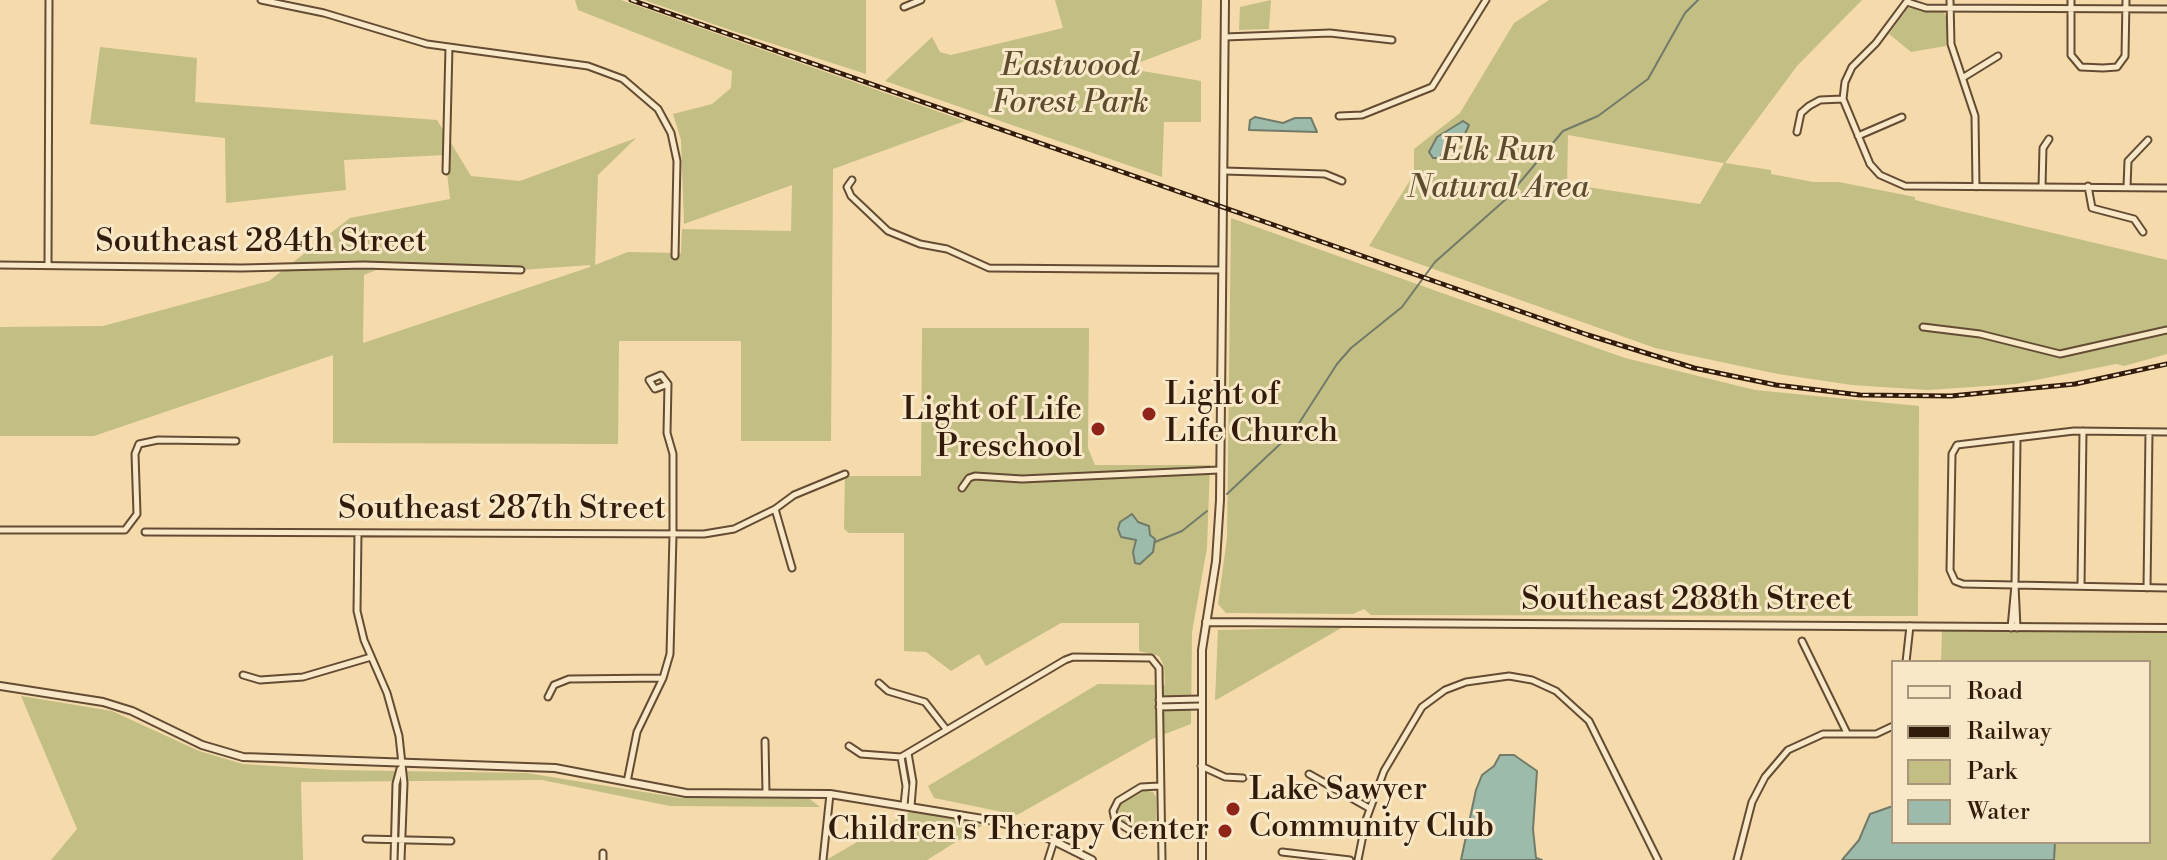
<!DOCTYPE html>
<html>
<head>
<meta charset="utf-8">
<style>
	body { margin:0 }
	#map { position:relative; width:2167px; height:860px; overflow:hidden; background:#f5dbab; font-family:"Libre Bodoni",serif }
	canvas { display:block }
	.legend { position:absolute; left:1891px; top:660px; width:260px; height:184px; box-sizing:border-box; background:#f8e8c8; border:2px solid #a9967c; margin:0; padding:10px 14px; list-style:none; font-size:24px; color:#331b0b }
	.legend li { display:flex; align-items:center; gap:16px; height:40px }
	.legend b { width:40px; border:2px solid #a9967c }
</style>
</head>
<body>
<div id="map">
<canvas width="2167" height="860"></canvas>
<ul class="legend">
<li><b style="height:10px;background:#f8e8c8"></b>Road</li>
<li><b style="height:10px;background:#331b0b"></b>Railway</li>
<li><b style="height:22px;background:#c2be84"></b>Park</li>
<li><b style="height:22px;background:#9cbbaa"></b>Water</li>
</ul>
</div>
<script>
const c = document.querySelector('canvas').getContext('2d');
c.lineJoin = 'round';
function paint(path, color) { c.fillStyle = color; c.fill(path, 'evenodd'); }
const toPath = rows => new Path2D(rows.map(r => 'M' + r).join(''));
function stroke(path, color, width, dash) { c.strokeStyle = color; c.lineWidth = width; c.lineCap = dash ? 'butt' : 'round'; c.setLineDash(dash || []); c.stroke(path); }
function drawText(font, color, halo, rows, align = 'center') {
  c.font = font + ' "Libre Bodoni",serif'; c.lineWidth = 6; c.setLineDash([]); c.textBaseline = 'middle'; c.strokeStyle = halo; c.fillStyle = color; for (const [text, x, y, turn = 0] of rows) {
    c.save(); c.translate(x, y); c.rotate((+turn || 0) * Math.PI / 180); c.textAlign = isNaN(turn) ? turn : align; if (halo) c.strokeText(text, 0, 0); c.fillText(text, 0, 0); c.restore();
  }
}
paint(toPath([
	[575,0,621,0,965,121,833,169,831,441,741,441,741,341,619,341,618,444,333,443,333,355,94,436,0,436,0,327,103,326,269,281,350,218,450,199,445,155,344,160,346,190,226,203,225,138,90,124,100,47,197,58,195,102,437,120,471,176,520,181,636,138,598,175,595,265,628,252,681,253,682,229,791,231,792,185,684,224,681,140,673,114,712,104,731,88,732,71,578,10],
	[590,265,590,267,363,343,364,275,386,266,521,270],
	[644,0,866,0,866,74,736,32],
	[1055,0,1202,0,1201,39,1125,68,1201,81,1201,122,1164,122,1162,177,885,81,932,37,940,52,951,55,1063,28],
	[1271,0,1269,29,1239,30,1240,7],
	[1549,0,1862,0,1797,66,1725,163,1771,170,1771,174,1813,182,1839,182,1915,197,1915,200,1935,205,2167,260,2167,354,2124,366,2116,364,2016,384,1928,390,1852,385,1778,374,1655,348,1369,246,1414,174,1414,149,1460,113,1514,23],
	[1568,135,1723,163,1724,163,1700,204,1567,184],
	[1908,8,1943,12,1948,19,1946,46,1911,52,1889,34],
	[1231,218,1625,358,1755,390,1919,406,1918,616,1371,615,1364,609,1353,614,1226,613,1218,604,1227,538],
	[922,328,1089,328,1088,448,1095,465,1210,465,1207,548,1192,632,1191,724,1152,739,1017,815,934,798,928,786,1098,684,1165,685,1164,666,1159,656,1139,651,1139,623,1061,623,986,666,979,654,951,671,926,652,904,651,904,533,849,533,844,529,845,476,921,476],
	[1343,627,1216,700,1215,700,1218,630],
	[1942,629,2167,631,2167,860,2054,860,2055,842,2149,842,2149,662,1941,662],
	[21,696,112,711,199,751,243,764,333,770,527,773,681,798,807,797,820,807,670,806,542,780,301,782,303,860,51,860,77,829],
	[1143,790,1153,792,1156,797,1156,826,1145,834,1118,821,1115,811,1118,805],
	[911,811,983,825,927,860,826,860]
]), '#c2be84');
const water = toPath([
	[1255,117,1283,123,1295,118,1311,118,1317,132,1249,130,1250,120,1255,117],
	[1463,121,1469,125,1465,134,1448,146,1439,158,1433,158,1429,152,1437,137,1463,121],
	[1132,514,1138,522,1149,526,1150,535,1155,539,1153,552,1140,564,1135,563,1133,552,1136,540,1121,537,1118,529,1120,522,1132,514],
	[1500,755,1514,755,1537,771,1533,829,1536,858,1542,860,1461,860,1476,790,1482,775,1494,766,1500,755],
	[1893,806,1893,842,2055,842,2054,860,1842,860,1859,840,1870,814,1893,806]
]);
paint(water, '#9cbbaa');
stroke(water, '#727b6a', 2);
stroke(toPath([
	[1227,494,1294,431,1337,364,1351,348,1402,307,1435,262,1505,200,1563,131,1598,116,1648,79,1685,13,1698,0],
	[1155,542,1182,531,1207,511]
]), '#727b6a', 2);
const minor = toPath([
	[261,0,324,13,427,44,588,66,623,79,658,109,671,133,677,161,675,256],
	[1908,0,1876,43,1852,67,1845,82,1843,99,1870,164,1880,175,1905,186,2167,188],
	[1950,0,1951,44,1975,116,1976,187],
	[2071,0,2071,55,2081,67,2103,68,2117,67,2125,56,2126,0],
	[1907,2,1926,8,2167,9],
	[904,7,921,0],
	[1225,37,1330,33,1392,40],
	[1964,77,1998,56],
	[1339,116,1362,115,1432,87,1486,0],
	[1797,132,1801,113,1809,106,1820,100,1843,99],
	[1858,136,1902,117],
	[446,171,449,47],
	[1224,171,1325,174,1342,181],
	[852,180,847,187,851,196,888,231,920,244,947,249,989,268,1222,270],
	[2088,186,2092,208,2134,219,2143,232],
	[2042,187,2043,148,2049,139],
	[2127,187,2128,161,2148,140],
	[0,265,242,268,364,265,521,270],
	[48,265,49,0],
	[1923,327,1980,334,2060,354,2167,330],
	[2167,432,2074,431,1957,445,1952,454,1950,570,1955,581,1963,584,2167,588],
	[962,488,969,478,975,476,1022,479,1219,470],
	[775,509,792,568],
	[0,530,125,530,137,514,135,454,139,444,158,440,236,441],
	[145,532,704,534,734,529,775,509,794,495,845,474],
	[358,533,357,611,364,640,387,693,399,736,404,783,401,860],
	[2015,585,2017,440],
	[2081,586,2083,431],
	[2147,588,2149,432],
	[2011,628,2015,585,2017,628],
	[1802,641,1847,733],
	[1906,662,1910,626],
	[243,675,260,680,303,677,371,657],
	[879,683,888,691,925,702,946,729],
	[548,697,554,685,569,679,663,678],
	[1159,700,1200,699],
	[1159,707,1200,706],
	[765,741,766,793],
	[849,746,861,754,901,757,1065,660,1073,657,1151,658,1159,668,1162,860],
	[908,753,913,782,911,806],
	[901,757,906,786,904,805],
	[1201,766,1225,777,1243,778],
	[1309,774,1369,808],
	[627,782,637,732,663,678,670,654,673,535,673,454,667,433,668,384,661,375,649,380,655,389,668,384],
	[1159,831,1141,837,1115,821,1113,811,1118,801,1141,787,1159,786],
	[366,839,451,841],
	[1282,852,1350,860],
	[603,853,603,860],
	[394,860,396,784,400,769],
	[823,860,830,794],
	[1048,860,1054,841],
	[1358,860,1366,820,1384,771,1422,707,1445,690,1466,682,1509,676,1532,680,1556,691,1589,721,1658,860],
	[1737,860,1752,802,1765,777,1788,750,1823,734,1876,734,1893,726]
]);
const tertiary = toPath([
	[1206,622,2167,628],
	[0,686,103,702,132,711,202,745,243,757,555,768,686,793,830,794,995,821,1038,833,1092,860],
	[1202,860,1202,650,1216,561,1220,500,1225,0]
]);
stroke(minor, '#644b33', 9);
stroke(tertiary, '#644b33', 10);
stroke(minor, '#f8e8c8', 5);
stroke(tertiary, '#f8e8c8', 6);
const rail = toPath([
	[631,0,1588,335,1694,368,1776,385,1860,395,1951,396,2075,384,2167,364]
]);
stroke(rail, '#331b0b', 5);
stroke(rail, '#f8e8c8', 2, [6]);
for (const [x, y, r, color] of [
	[1149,414,8,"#8f2418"],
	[1098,429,8,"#8f2418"],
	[1233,809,8,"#8f2418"],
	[1225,831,8,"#8f2418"]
]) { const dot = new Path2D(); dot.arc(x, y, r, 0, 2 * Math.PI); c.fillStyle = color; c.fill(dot); stroke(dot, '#f8e8c8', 3); }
drawText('italic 32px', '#5e4c2f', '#f8e8c8', [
	["Eastwood",1070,67],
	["Forest Park",1070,104],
	["Elk Run",1498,152],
	["Natural Area",1498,189]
]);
drawText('32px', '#331b0b', '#f8e8c8', [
	["Southeast 284th Street",261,243],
	["Southeast 287th Street",502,510],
	["Southeast 288th Street",1687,601]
]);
drawText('32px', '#331b0b', '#f8e8c8', [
	["Light of",1165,396],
	["Life Church",1165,433],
	["Light of Life",1082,411,"right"],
	["Preschool",1082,448,"right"],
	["Lake Sawyer",1249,791],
	["Community Club",1249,828],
	["Children's Therapy Center",1209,831,"right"]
], 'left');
</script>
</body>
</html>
